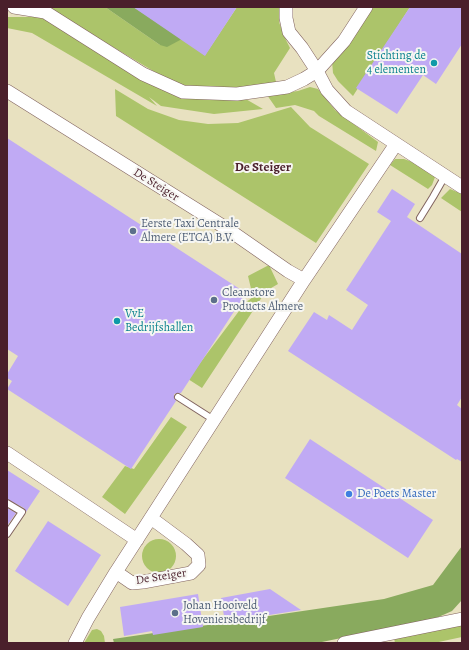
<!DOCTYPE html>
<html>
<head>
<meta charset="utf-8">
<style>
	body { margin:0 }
	#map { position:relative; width:469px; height:650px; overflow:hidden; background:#e8e1c0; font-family:Alegreya,serif }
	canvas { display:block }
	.frame { position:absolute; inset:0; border:8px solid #4a1f2b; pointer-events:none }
</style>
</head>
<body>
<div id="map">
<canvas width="469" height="650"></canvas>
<div class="frame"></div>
</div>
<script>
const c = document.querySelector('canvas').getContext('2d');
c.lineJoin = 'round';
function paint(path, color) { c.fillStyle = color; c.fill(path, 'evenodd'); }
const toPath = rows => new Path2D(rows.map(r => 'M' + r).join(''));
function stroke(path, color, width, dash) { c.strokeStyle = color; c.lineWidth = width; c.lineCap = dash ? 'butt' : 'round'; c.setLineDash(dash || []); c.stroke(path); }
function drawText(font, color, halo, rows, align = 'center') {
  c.font = font + ' Alegreya,serif'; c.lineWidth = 4; c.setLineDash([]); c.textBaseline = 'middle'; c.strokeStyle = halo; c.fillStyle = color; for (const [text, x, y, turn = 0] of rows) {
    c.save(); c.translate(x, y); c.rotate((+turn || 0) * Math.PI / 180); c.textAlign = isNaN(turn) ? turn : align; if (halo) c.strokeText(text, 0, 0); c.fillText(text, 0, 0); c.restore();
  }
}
paint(toPath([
	[46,7,105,7,160,45,182,39,205,55,237,7,279,7,279,22,284,36,290,48,274,73,276,82,243,88,206,88,182,86,170,81],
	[369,7,410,7,353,96,338,81,333,73,332,61],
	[7,17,44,17,179,96,244,98,263,109,214,114,161,106,149,97,157,106,32,33,7,28],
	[310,87,318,89,335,110,378,142,376,151,319,116,314,111,295,105,276,108,267,95,298,91],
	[115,89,148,109,179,120,208,124,238,123,291,107,310,127,369,164,316,243,116,116],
	[395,159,404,159,415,163,435,177,432,185,428,189,390,165],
	[450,189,462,194,462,212,441,198],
	[269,265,278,284,266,291,202,388,188,379,245,303,253,297,248,276],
	[171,417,187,427,125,514,102,497,125,466,134,469],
	'142 556a17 17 0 1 1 34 0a17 17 0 1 1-34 0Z',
	[462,624,462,637,434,643,395,643,394,638],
	[97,629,101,631,104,636,105,643,84,643,92,630]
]), '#acc46a');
paint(toPath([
	[105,7,134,7,182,39,167,47,160,45],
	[462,546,462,600,452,611,434,619,317,643,114,643,113,639,384,599,433,585]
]), '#89aa5e');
paint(toPath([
	[133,7,237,7,205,56],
	[410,7,462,7,462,44,436,84,423,75,397,114,356,88],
	[7,138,246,293,181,393,178,393,174,394,174,397,176,401,131,469,7,389,12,381,7,378,7,374,18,356,7,349],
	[392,189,415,204,407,217,462,254,462,397,457,405,462,409,462,462,457,459,456,460,288,351,314,312,327,320,329,315,352,330,368,305,346,290,391,221,377,212],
	[310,439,433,520,408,558,285,478],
	[7,470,40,491,26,512,24,508,7,499],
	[7,508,16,513,7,526],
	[48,521,101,555,68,606,15,571],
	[270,589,301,610,225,622,221,598],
	[198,594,203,627,153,635,152,631,124,636,120,607]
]), '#c0aaf4');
const lane = toPath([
	[420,218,433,197,445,176],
	[178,397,214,420],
	[7,503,22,512,7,534]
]);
const street = toPath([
	[14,7,45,12,143,74,183,92,237,94,287,87,304,79,317,71,344,41,366,7],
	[286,7,286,18,289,32,302,48,317,71,327,90,346,111,462,187],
	[7,91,229,230,288,271,304,280],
	[7,453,137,540],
	[116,572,132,583,143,582,191,573,199,565,198,555,186,544,151,518],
	[75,643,88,618,116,572,304,280,396,144],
	[344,643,462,619]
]);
stroke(lane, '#81635f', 8);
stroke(street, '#81635f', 14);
stroke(lane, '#fff', 6);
stroke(street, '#fff', 13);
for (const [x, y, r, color] of [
	[434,63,4,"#0f9aa8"],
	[133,231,4,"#5c6f8a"],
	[214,300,4,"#5c6f8a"],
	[117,321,4,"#0f9aa8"],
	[349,494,4,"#3f7fe0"],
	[175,613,4,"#5c6f8a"]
]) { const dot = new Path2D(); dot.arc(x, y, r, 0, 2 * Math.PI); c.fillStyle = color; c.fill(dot); stroke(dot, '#f6f6f2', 1.5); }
drawText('12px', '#0d838f', '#f6f6f2', [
	["Stichting de",426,56],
	["4 elementen",426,70],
	["VvE",125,314,"left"],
	["Bedrijfshallen",125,328,"left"]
], 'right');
drawText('12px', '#4a1f2b', '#f6f6f2', [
	["De Steiger",156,185,32],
	["De Steiger",161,577,-9]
]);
drawText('12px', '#4e5e75', '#f6f6f2', [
	["Eerste Taxi Centrale",141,224],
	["Almere (ETCA) B.V.",141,238],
	["Cleanstore",222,293],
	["Products Almere",222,307],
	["Johan Hooiveld",183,606],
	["Hoveniersbedrijf",183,620]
], 'left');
drawText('12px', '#366cbe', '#f6f6f2', [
	["De Poets Master",357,494]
], 'left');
drawText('bold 13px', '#4a1f2b', '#f6f6f2', [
	["De Steiger",263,168]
]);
</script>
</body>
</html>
